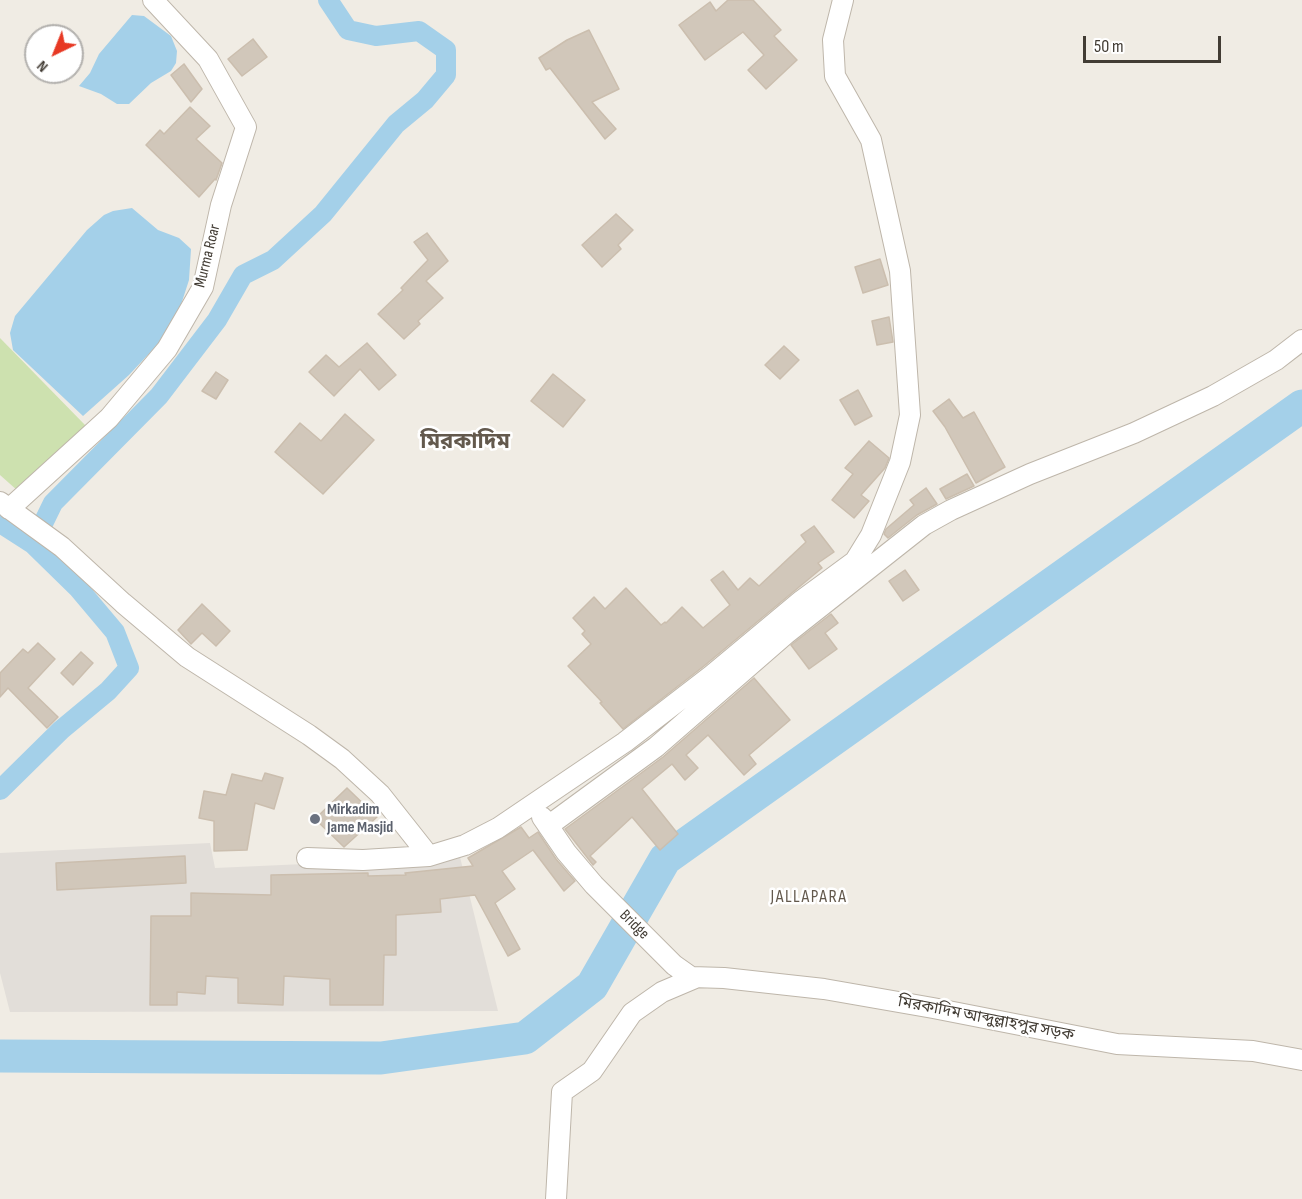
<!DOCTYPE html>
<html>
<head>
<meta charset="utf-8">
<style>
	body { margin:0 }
	#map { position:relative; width:1302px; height:1199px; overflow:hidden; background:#f0ece4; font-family:"Sofia Sans Condensed",sans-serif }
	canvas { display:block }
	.north { position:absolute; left:24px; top:24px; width:60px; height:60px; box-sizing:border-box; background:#fff; border:2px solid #b3b1ae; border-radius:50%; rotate:223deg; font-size:16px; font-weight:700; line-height:24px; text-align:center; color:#423c34 }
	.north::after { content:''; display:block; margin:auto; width:21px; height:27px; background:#e73924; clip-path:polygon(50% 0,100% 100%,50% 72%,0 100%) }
	.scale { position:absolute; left:1083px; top:36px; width:138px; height:27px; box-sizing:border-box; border:3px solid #423c34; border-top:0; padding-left:8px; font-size:18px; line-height:21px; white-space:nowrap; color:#423c34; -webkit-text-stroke:4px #fff; paint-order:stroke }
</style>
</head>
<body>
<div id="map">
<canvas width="1302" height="1199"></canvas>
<div class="north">N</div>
<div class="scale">50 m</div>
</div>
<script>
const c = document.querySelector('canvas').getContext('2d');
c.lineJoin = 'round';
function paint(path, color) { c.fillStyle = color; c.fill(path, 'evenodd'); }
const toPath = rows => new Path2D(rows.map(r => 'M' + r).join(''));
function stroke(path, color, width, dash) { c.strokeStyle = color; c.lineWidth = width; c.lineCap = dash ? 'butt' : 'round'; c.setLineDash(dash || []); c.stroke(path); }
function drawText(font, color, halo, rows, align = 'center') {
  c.font = font + ' "Sofia Sans Condensed","Noto Sans Bengali",sans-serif'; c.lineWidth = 5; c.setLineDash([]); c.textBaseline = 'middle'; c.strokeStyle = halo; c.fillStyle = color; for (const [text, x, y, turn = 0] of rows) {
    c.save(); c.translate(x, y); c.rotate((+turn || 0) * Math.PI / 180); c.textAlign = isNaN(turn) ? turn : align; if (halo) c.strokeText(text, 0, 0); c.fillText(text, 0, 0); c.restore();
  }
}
paint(toPath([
	[210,843,215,868,460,857,498,1011,10,1012,0,973,0,853]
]), '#e2ded9');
paint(toPath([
	[0,338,86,426,18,491,0,475]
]), '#cde1af');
paint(toPath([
	[132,15,144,16,171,36,177,51,176,63,171,71,151,83,129,104,117,104,101,94,79,86,90,73,99,54],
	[132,208,158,230,179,238,191,249,189,280,178,314,159,343,129,375,83,416,13,350,10,333,15,316,87,230,104,215,113,211]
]), '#a4d0e9');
stroke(toPath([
	[0,523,33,544],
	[0,790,61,730,108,691,129,668,115,632,78,588,33,544,53,503,159,396,217,320,243,275,273,260,323,214,396,124,425,100,446,75,446,50,419,31,376,36,348,30,328,0],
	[0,1052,1,1056]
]), '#a4d0e9', 20);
stroke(toPath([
	[0,1056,381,1058,525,1038,592,986,665,859,1302,406]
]), '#a4d0e9', 33);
const building = toPath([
	[728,0,753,0,781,30,774,36,797,60,766,89,748,70,764,55,743,32,705,60,679,25,710,2,716,11,728,0],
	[589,30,619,89,592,102,616,129,605,139,550,68,546,70,539,58,567,40,589,30],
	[253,39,267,57,242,76,228,59,253,39],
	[184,64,202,89,191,102,171,75,184,64],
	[190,107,210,126,196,139,222,163,216,180,215,179,199,197,146,145,160,130,164,134,190,107],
	[616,214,633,230,618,245,621,249,602,267,582,245,616,214],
	[427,233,448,261,426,281,443,298,418,321,420,324,404,339,378,314,403,290,401,288,428,260,414,242,427,233],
	[880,259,888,285,863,293,855,267,880,259],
	[889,317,893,342,877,345,872,321,889,317],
	[367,343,396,375,379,390,360,369,334,396,309,372,326,355,339,367,367,343],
	[784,346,799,360,780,379,765,365,784,346],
	[216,372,228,380,216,399,202,391,216,372],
	[553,374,585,400,563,427,531,401,553,374],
	[858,390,872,416,855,425,840,400,858,390],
	[949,399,963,418,974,412,1005,467,976,483,945,427,933,411,949,399],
	[345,414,374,440,323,494,275,452,300,423,321,441,345,414],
	[869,441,889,458,885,468,861,495,869,501,854,518,832,500,853,474,845,468,869,441],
	[967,474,974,486,946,499,940,489,967,474],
	[926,488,937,504,917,515,888,538,884,534,886,529,914,505,910,500,926,488],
	[814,526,834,552,818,563,822,568,704,666,623,729,600,703,602,702,568,666,591,644,582,634,585,631,573,618,594,597,605,609,626,588,661,625,665,622,666,623,682,607,703,628,730,605,711,580,723,571,738,590,750,578,759,586,806,542,801,535,814,526],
	[905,570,919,590,903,601,889,581,905,570],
	[202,604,230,631,216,646,202,633,191,644,178,630,202,604],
	[831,614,838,623,825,633,837,649,809,669,791,645,831,614],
	[38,643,55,659,28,688,58,717,47,728,8,688,0,697,0,673,23,649,28,653,38,643],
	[81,652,93,663,73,685,61,673,81,652],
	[754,678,790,720,749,755,756,764,744,775,708,735,686,755,698,768,685,780,672,764,642,789,678,834,660,850,632,817,590,856,596,862,593,865,565,829,663,757,754,678],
	[265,773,283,778,274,809,255,803,247,850,214,851,214,821,199,818,204,791,226,795,232,774,262,781,265,773],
	[347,788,377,817,344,847,315,819,347,788],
	[521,827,529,838,538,832,556,859,575,881,564,891,533,850,502,871,515,889,495,903,520,949,508,956,475,895,440,899,441,912,396,915,396,955,384,955,383,1005,330,1005,330,979,284,976,283,1005,238,1003,238,978,206,976,205,994,177,992,177,1005,150,1005,151,916,191,916,191,893,271,895,271,875,368,873,368,876,406,875,405,873,473,866,468,858,521,827],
	[185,856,186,883,57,890,56,863,185,856]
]);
paint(building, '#d1c7ba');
stroke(building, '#cbbeae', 1.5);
const minor = toPath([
	[0,502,62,547,123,603,187,657,309,735,342,759,380,794,429,856,465,845,498,828,625,742,712,675,802,600,855,561,871,535,900,462,910,415,900,271,871,140,835,76,833,40,843,0],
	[9,509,109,418,167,349,203,287,221,205,246,127,208,59,153,0],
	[542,817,566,852,594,885,674,965,691,977,724,978,824,989,933,1008,1117,1044,1253,1051,1302,1060],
	[548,826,656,747,786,634,924,525,951,510,1030,474,1134,433,1213,396,1276,360,1302,340],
	[307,858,363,860,429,856],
	[556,1199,562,1092,592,1071,632,1013,662,992,695,978]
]);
stroke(minor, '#beb6aa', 22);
stroke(minor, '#fff', 20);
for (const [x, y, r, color] of [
	[315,819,6,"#6b7280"]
]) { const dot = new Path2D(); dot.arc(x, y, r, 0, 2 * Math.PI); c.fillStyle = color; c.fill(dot); stroke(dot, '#fff', 2); }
drawText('16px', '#423c34', '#fff', [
	["Murma Roar",208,256,-76],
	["Bridge",634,925,45],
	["মিরকাদিম আব্দুল্লাহপুর সড়ক",986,1019,11]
]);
drawText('bold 16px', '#5b616d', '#fff', [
	["Mirkadim",327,810],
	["Jame Masjid",327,828]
], 'left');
c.letterSpacing = '1.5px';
drawText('18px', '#63594d', '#fff', [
	["JALLAPARA",809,897]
]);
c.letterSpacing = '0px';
drawText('bold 22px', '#63594d', '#fff', [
	["মিরকাদিম",465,442]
]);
</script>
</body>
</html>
